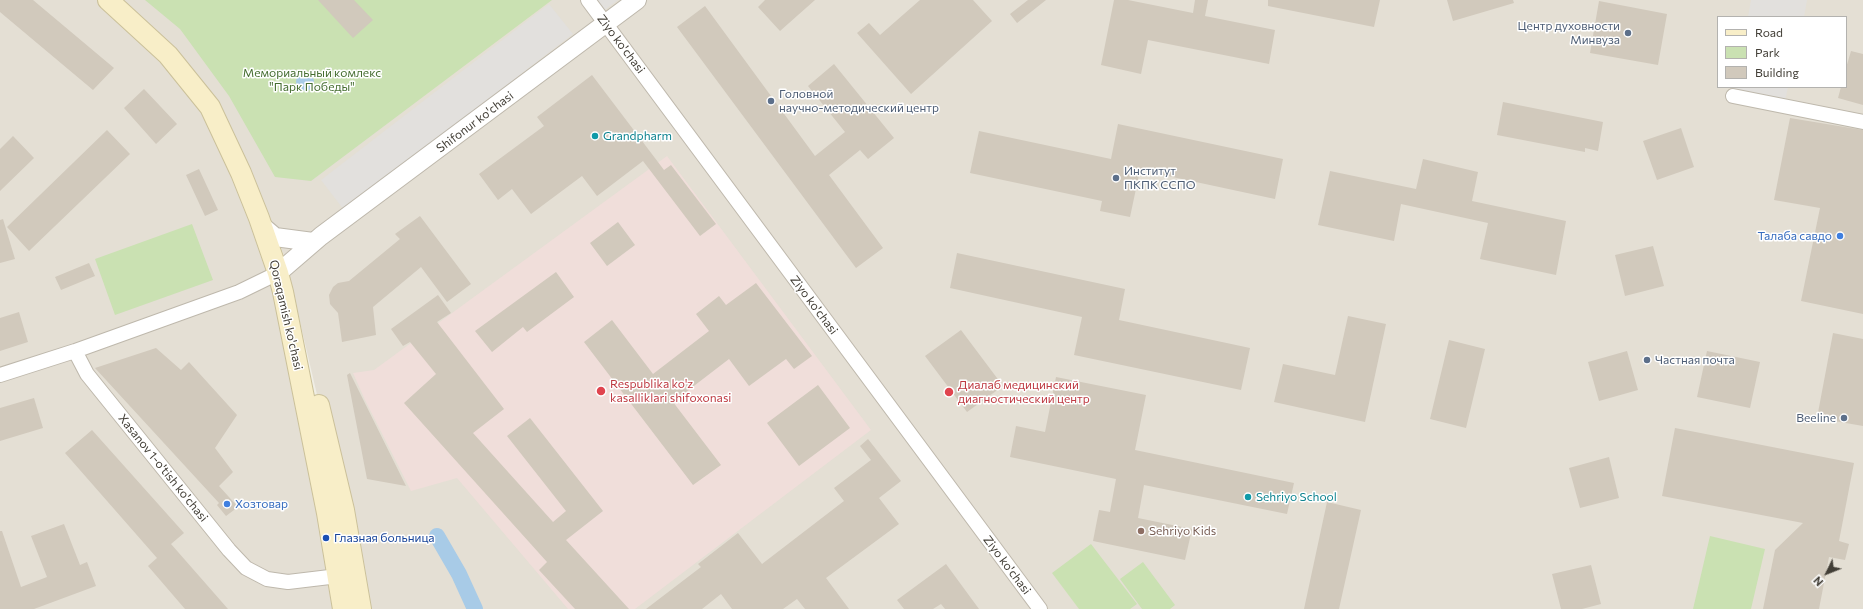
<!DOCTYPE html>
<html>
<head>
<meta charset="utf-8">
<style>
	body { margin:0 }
	#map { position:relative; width:1863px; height:609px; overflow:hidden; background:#f0eee5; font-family:Commissioner,sans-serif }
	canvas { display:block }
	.legend { position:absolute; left:1717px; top:16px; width:130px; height:72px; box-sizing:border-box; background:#fff; border:1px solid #b3b2af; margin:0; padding:5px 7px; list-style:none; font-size:12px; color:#423e36 }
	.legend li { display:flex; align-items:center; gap:8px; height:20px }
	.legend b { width:20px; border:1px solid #b3b2af }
	.north { position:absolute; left:1807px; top:553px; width:40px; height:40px; -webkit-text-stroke:3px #fff; paint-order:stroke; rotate:227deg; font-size:11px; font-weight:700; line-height:16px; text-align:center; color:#423e36 }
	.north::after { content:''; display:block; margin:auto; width:14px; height:18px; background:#423e36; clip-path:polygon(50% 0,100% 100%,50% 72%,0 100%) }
</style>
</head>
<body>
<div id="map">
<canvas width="1863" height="609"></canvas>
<ul class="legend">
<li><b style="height:5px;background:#f8eec8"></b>Road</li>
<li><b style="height:11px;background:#cae1b2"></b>Park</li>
<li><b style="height:11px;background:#d1c9bc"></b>Building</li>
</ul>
<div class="north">N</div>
</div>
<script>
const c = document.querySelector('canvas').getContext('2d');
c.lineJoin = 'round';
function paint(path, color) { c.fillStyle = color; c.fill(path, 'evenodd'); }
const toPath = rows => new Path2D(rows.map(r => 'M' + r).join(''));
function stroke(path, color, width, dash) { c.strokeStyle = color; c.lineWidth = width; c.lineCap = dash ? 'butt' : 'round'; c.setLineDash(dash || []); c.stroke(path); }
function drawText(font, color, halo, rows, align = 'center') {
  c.font = font + ' Commissioner,sans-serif'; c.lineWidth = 3; c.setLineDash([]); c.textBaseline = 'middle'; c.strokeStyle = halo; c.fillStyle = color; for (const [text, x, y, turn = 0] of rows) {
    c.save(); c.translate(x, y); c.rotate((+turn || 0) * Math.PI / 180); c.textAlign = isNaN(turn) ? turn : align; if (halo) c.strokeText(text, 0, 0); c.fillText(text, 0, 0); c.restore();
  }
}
paint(toPath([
	[0,0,108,0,210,107,259,218,343,609,0,609],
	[119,0,1863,0,1863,609,361,609,344,510,285,258,250,174],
	[1718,17,1846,17,1846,87,1718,87]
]), '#e4dfd4');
paint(toPath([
	[667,156,871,430,635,609,568,609,457,478,411,491,365,400,353,373,374,370]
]), '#f0deda');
paint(toPath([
	[145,0,552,0,311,181,275,177,229,96,180,29],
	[192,224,213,280,115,315,95,259],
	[1710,536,1765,549,1751,609,1693,609],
	[1091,544,1137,604,1130,609,1079,609,1052,573],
	[1143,562,1175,605,1170,609,1142,609,1120,579]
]), '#cae1b2');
paint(toPath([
	[588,0,618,0,599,14],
	[1751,0,1807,0,1804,17,1748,17],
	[549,4,573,34,344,210,321,180],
	[1734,87,1788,87,1784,106,1733,96]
]), '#e2e0dd');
paint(toPath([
	'296 82a9 9 0 1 1 18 0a9 9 0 1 1-18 0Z'
]), '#a8cbe7');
stroke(toPath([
	[437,536,459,574,475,609]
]), '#a8cbe7', 16);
paint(toPath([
	[0,0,33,0,114,68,93,90,0,12],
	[318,0,354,0,373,20,353,38],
	[765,0,815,0,780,31,758,7],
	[920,0,973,0,992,21,911,94,857,33,869,23,880,35],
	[1028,0,1046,0,1017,23,1010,14],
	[1114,0,1128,0,1193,13,1195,0,1208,0,1205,16,1275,30,1269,64,1148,40,1141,74,1101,65],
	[1268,0,1380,0,1374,27,1268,6],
	[1447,0,1513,0,1514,3,1453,21],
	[1599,1,1667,14,1658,65,1590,53],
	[705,6,815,156,845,132,808,86,834,64,894,138,868,159,860,150,829,175,883,248,856,268,677,27],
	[1851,51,1863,54,1863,105,1838,98,1841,87,1846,87,1846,68],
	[592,75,664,170,671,165,716,224,700,236,643,161,597,196,582,176,531,214,512,189,498,200,479,174,544,126,537,117],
	[144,89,177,124,156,144,124,108],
	[1503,102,1603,122,1598,151,1585,148,1585,152,1497,135],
	[1790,118,1863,130,1863,314,1801,301,1820,208,1774,200],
	[1118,124,1283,159,1275,199,1140,170,1130,217,1100,211,1102,201,970,173,979,131,1111,159],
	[1681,128,1694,167,1657,180,1643,141],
	[107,130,130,154,29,251,7,227],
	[13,136,34,158,0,191,0,149],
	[1423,159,1478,172,1472,201,1566,221,1556,275,1480,259,1488,223,1401,204,1394,241,1318,225,1330,171,1416,189],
	[199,169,218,210,205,216,186,175],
	[420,216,471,284,447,302,421,267,373,307,376,335,342,342,338,313,330,304,329,295,333,287,338,283,349,281,400,239,395,234],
	[3,219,15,259,0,263,0,220],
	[618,222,635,245,607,266,590,243],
	[1653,246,1664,286,1625,296,1615,255],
	[957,253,1125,289,1119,320,1250,348,1241,390,1074,355,1082,317,950,288],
	[89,263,95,276,61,290,55,277],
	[556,272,574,297,527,332,523,327,492,352,475,331],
	[756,283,812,356,794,369,786,359,749,386,729,359,673,402,721,465,693,485,584,342,612,320,653,374,709,331,696,314,719,296,726,305],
	[438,295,451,313,437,322,504,409,473,433,553,522,566,511,507,436,530,418,603,511,566,540,629,609,575,609,539,570,547,562,404,403,436,374,410,342,403,346,391,329],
	[19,312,28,342,0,351,0,318],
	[1348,316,1386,324,1365,422,1274,402,1283,364,1335,375],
	[961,330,1003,386,967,412,925,356],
	[1833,333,1863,339,1863,426,1817,418],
	[1449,340,1485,349,1466,428,1430,419],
	[156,348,181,370,189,362,237,415,215,448,233,472,219,486,238,507,226,516,217,505,219,503,95,368],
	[1627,351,1638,390,1599,401,1588,362],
	[1707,351,1760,362,1750,408,1697,397],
	[350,373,406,486,367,479,347,375],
	[1056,377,1146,395,1135,450,1294,483,1287,514,1144,485,1138,518,1192,529,1185,560,1093,541,1099,510,1110,512,1116,479,1010,457,1016,426,1045,432],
	[818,385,850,428,799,466,767,423],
	[34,398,43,428,0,441,0,408],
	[1675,428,1854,463,1839,541,1849,544,1845,560,1829,557,1819,609,1763,609,1775,550,1803,523,1662,496],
	[92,430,184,533,171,544,228,609,185,609,148,566,157,558,65,453],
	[868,439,901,481,879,498,899,524,826,578,849,609,805,609,797,599,783,609,732,609,721,594,702,609,646,609,701,567,698,564,738,533,762,564,844,501,834,488,871,460,860,446],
	[1609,457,1619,498,1580,508,1569,468],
	[1327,502,1361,510,1339,609,1304,609],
	[64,524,80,565,87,562,96,586,34,609,0,609,0,531,2,531,21,587,47,577,31,536],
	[946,564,979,609,945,609,941,604,933,609,904,609,897,600],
	[1591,565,1601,604,1582,609,1561,609,1552,574]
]), '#d1c9bc');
const minor = toPath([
	[588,0,1040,609],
	[1733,96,1863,122],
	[75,351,87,374,229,550,246,568,267,579,288,582,338,576],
	[0,375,75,351,239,292,278,273]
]);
const tertiary = toPath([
	[262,226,275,237,313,242],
	[278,273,321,236,637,0]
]);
const secondary = toPath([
	[108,0,168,55,210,107,241,173,259,218,278,273,283,292,327,513,343,609],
	[319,405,344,510,361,609]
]);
stroke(minor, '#beb8ac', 16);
stroke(tertiary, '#beb8ac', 20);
stroke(secondary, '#cbc19a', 22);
stroke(minor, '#fff', 14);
stroke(tertiary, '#fff', 18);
stroke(secondary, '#f8eec8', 20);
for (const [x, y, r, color] of [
	[1628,33,4,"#5c6f8a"],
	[771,101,4,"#5c6f8a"],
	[595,136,4,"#0f9aa8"],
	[1116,178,4,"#5c6f8a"],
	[1840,236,4,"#3f7fe0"],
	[1647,360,4,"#5c6f8a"],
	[601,391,5,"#e0444e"],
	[949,392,5,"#e0444e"],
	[1844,418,4,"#5c6f8a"],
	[1248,497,4,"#0f9aa8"],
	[227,504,4,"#3f7fe0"],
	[1141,531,4,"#8d6e63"],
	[326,538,4,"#1a4fb4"]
]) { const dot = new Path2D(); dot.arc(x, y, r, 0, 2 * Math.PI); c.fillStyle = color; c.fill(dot); stroke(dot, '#fff', 1.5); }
drawText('12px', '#4e5e75', '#fff', [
	["Центр духовности",1620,26,"right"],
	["Минвуза",1620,40,"right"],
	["Головной",779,94],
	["научно-методический центр",779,108],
	["Институт",1124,171],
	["ПКПК ССПО",1124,185],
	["Частная почта",1655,360],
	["Beeline",1836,418,"right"]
], 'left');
drawText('12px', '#423e36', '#fff', [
	["Ziyo ko'chasi",621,44,53],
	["Shifonur ko'chasi",475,122,-37],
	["Ziyo ko'chasi",814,305,53],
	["Qoraqamish ko'chasi",286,315,77],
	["Xasanov 1-o'tish ko'chasi",163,468,51],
	["Ziyo ko'chasi",1007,565,53]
]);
drawText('12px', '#456d30', '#fff', [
	["Мемориальный комлекс",312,73],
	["\"Парк Победы\"",312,87]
]);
drawText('12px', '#0d838f', '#fff', [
	["Grandpharm",603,136],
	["Sehriyo School",1256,497]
], 'left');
drawText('12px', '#366cbe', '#fff', [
	["Талаба савдо",1832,236],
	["Хозтовар",235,504,"left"]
], 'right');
drawText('12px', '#be3a42', '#fff', [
	["Respublika ko'z",610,384],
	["kasalliklari shifoxonasi",610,398],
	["Диалаб медицинский",958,385],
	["диагностический центр",958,399]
], 'left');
drawText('12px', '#785e54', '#fff', [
	["Sehriyo Kids",1149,531]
], 'left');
drawText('12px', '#164399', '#fff', [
	["Глазная больница",334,538]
], 'left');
</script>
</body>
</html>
